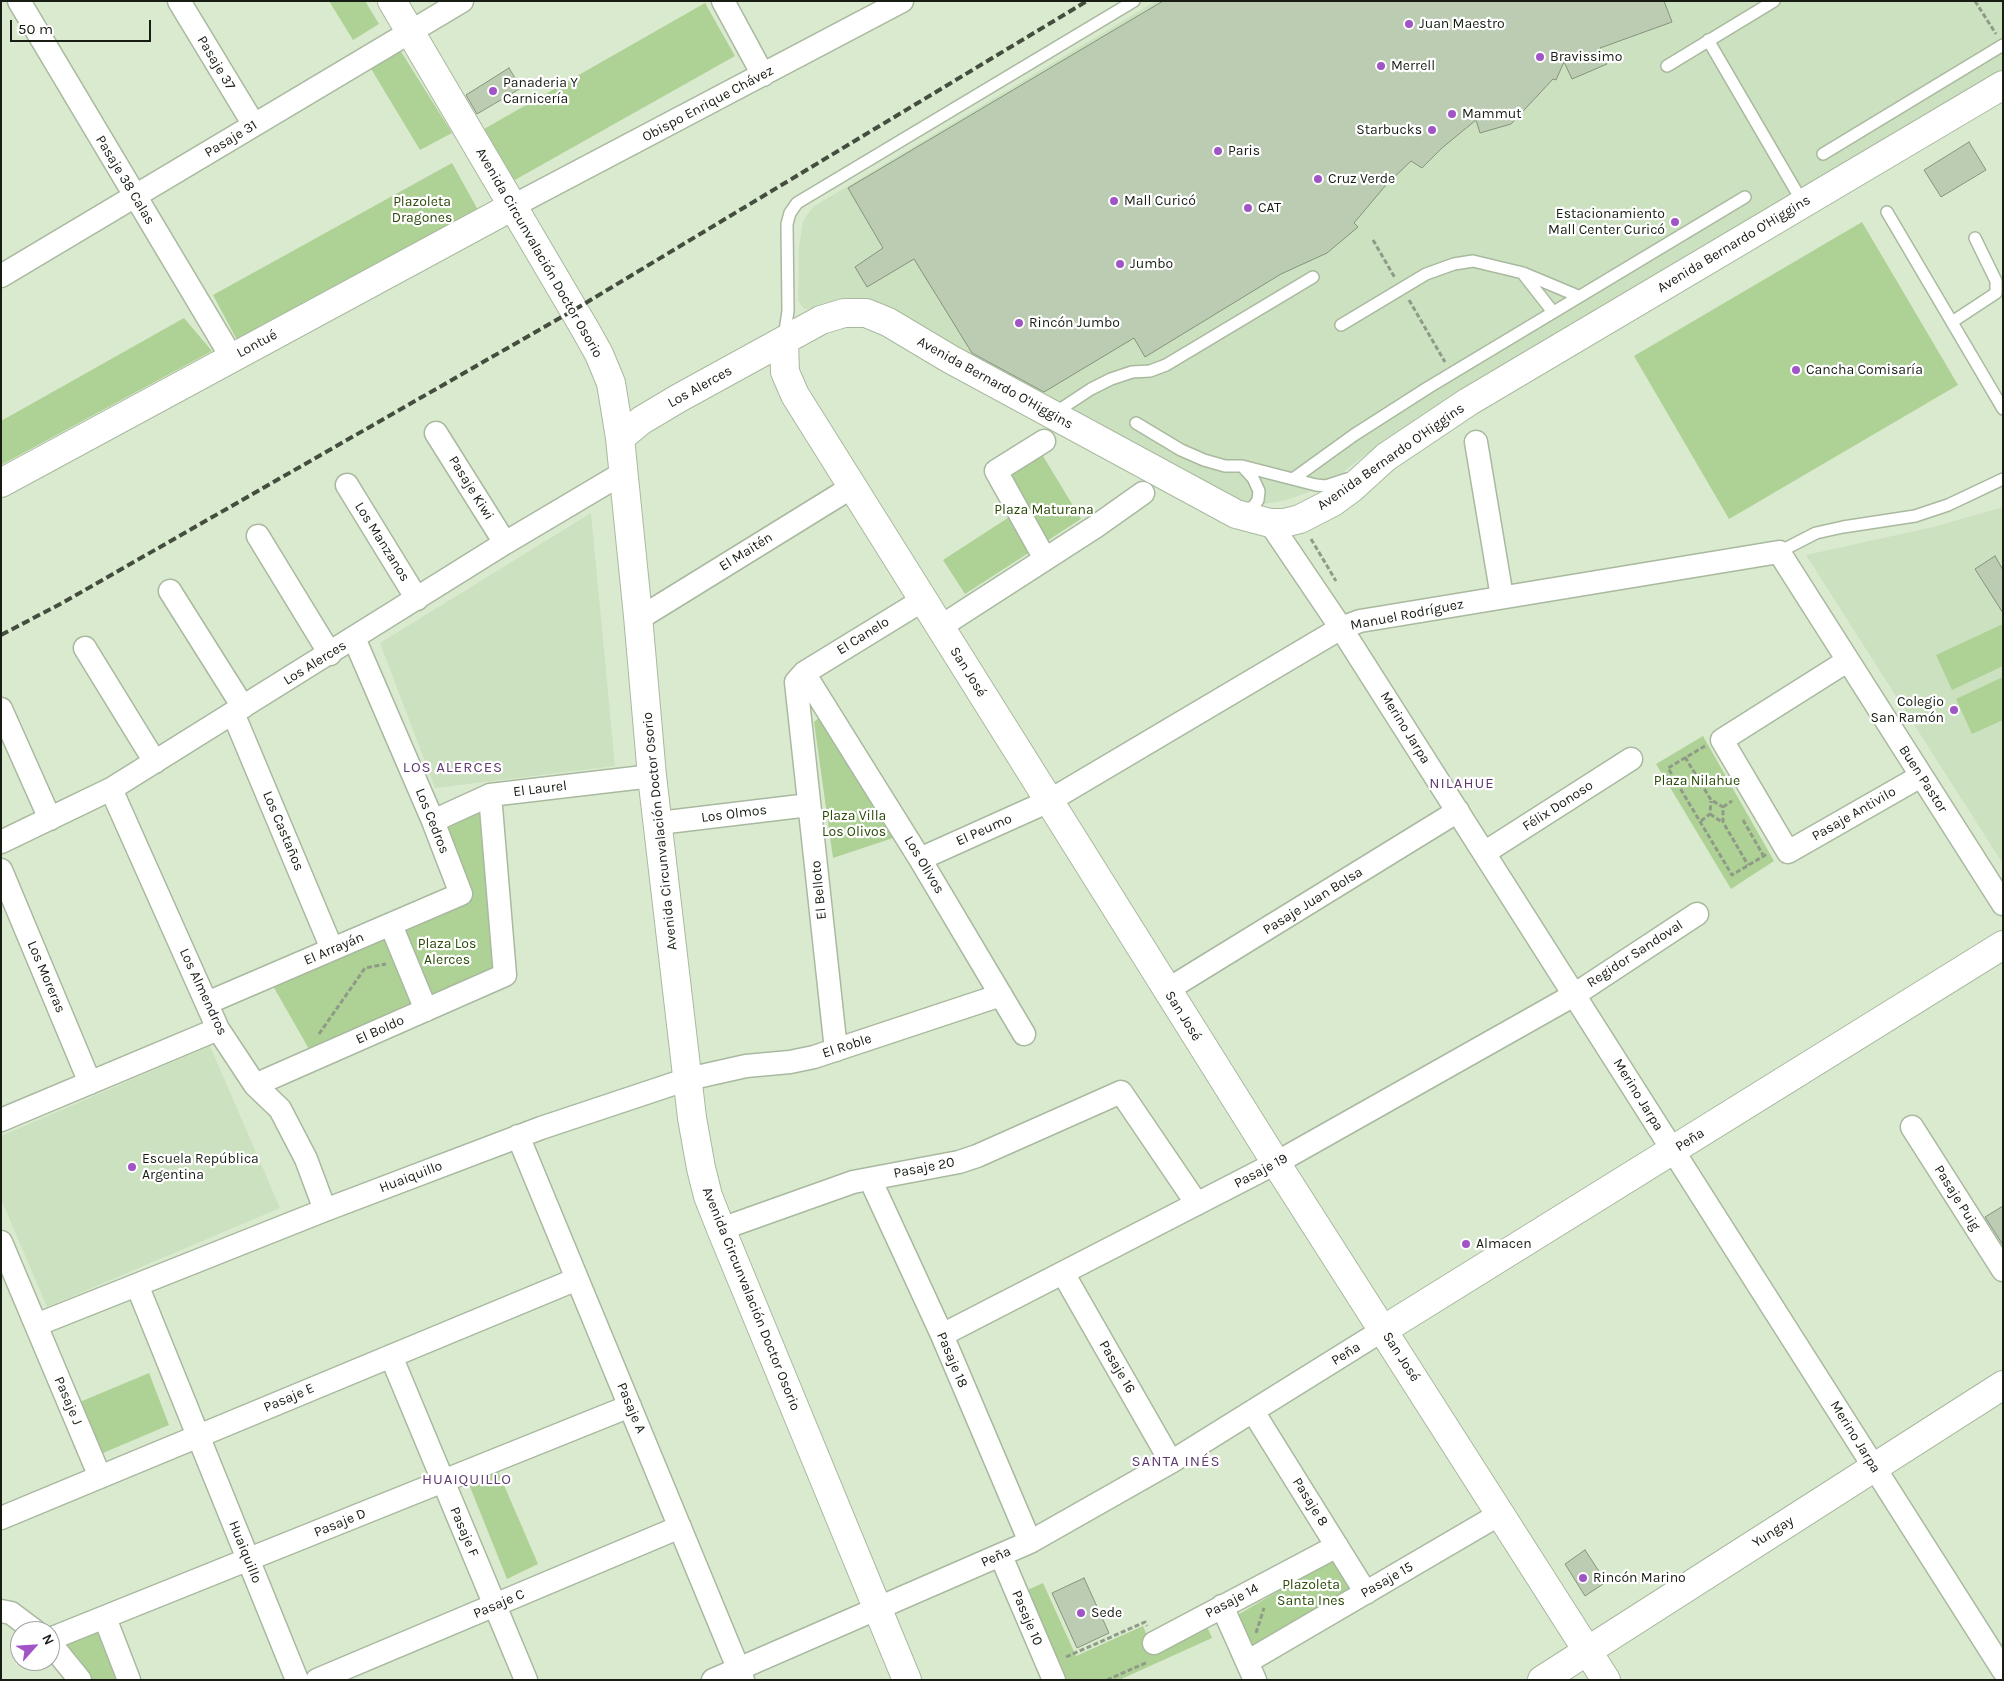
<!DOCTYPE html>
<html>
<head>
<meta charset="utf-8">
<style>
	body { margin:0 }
	#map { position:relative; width:2004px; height:1681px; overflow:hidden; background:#daeacf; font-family:Karla,sans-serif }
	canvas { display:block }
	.frame { position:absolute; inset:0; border:2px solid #171d13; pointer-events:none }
	.north { position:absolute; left:10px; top:1621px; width:50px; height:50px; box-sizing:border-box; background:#fff; border:1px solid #a2a5a1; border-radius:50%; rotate:64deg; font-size:14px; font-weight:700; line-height:20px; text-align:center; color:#171d13 }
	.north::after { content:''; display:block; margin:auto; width:18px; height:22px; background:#a054c6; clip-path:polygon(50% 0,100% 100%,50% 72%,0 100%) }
	.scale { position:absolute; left:10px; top:20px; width:141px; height:22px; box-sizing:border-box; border:2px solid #171d13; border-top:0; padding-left:6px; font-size:15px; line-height:18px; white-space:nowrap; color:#171d13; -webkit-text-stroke:4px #fff; paint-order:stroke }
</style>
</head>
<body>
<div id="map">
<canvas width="2004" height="1681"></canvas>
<div class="frame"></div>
<div class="north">N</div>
<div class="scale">50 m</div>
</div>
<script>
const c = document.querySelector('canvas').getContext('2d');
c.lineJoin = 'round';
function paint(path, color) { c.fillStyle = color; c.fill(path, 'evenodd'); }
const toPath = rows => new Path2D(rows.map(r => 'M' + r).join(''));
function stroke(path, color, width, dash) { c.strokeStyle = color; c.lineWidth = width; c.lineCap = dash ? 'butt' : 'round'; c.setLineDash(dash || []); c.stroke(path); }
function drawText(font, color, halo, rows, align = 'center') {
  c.font = font + ' Karla,sans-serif'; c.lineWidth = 4.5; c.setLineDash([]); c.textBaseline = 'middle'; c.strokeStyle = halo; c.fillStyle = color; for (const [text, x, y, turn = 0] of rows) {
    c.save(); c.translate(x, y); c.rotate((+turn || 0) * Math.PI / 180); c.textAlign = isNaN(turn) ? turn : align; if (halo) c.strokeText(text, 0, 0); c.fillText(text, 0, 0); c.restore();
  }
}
paint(toPath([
	[1156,1,2003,1,2003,69,1667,268,1442,403,1361,458,1333,480,1309,492,1283,501,1263,504,1241,503,974,357,872,304,857,298,842,298,818,307,807,309,803,308,798,300,799,247,803,221,813,207],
	[2003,507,2003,864,1806,555,1933,527],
	[591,513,615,766,435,788,380,643],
	[210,1046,280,1208,47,1307,1,1199,1,1136]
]), '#cce1bf');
paint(toPath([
	[329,1,365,1,379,24,353,40],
	[705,3,735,56,513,181,484,129],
	[395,42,452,133,420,150,367,62],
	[452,163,478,210,237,340,213,295],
	[1862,222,1958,385,1729,519,1634,356],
	[184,318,212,351,1,465,1,421],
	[1040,451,1081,519,965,594,943,560,1017,512,998,477],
	[2003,624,2003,666,1952,690,1936,655],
	[2003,677,2003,720,1972,734,1956,699],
	[821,716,893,838,833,858,814,722],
	[1703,736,1774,861,1731,889,1656,764],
	[484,808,499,970,309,1049,273,986,467,903,446,829],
	[149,1373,169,1425,96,1456,75,1404],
	[491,1455,538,1564,507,1579,462,1467],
	[1335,1558,1353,1590,1253,1649,1234,1617],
	[1043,1583,1076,1656,1143,1626,1152,1648,1206,1624,1212,1638,1119,1680,1062,1680,1023,1592],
	[101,1631,121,1680,93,1680,67,1645]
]), '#aed195');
const building = toPath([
	[1163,1,1664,1,1672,22,1600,48,1607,64,1572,79,1564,62,1556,80,1553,79,1511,124,1480,133,1476,120,1442,148,1422,168,1411,161,1386,185,1354,223,1358,227,1327,253,1281,274,1145,357,1134,338,1044,392,972,353,914,259,867,287,855,267,883,248,848,188,1163,1],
	[509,68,521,88,477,114,466,95,509,68],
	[1969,142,1986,170,1941,197,1924,170,1969,142],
	[1995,556,2003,570,2003,613,1975,569,1995,556],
	[2003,1206,2003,1245,1985,1217,2003,1206],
	[1585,1550,1606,1582,1585,1596,1565,1564,1585,1550],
	[1084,1578,1109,1633,1077,1648,1052,1593,1084,1578]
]);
paint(building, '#bcccb2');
stroke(building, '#85947b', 1);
const lane = toPath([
	[1708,40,1803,203],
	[1667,66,1774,1],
	[1823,154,2003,45],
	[1887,212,2003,409],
	[1524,275,1553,312],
	[1952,322,1996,293,1996,281,1975,238],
	[1341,325,1426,274,1454,264,1473,261,1523,273,1578,296],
	[784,338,788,311,787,224,790,213,797,203,1134,1],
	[1053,414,1091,389,1111,379,1132,372,1150,371,1166,365,1313,277],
	[1136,423,1181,450,1204,460,1225,466,1242,466,1316,485,1326,486,1347,479],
	[1293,479,1354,435,1429,387,1745,197],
	[1242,512,1254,506,1258,500,1259,491,1253,478,1242,466],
	[1779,552,1816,533,1843,527,1915,516,1948,505,2003,479]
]);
const street = toPath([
	[19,1,232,358],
	[179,1,254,125],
	[723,1,763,75],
	[513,206,902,1],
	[1,276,462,1],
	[436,433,505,543],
	[1044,441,996,471,1045,559],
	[1476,442,1502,597],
	[347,485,417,599],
	[1270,523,1341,628,2003,1670],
	[258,536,330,654],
	[170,591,243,707],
	[638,616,648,613,852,487],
	[940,627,1095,527,1143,493],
	[85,648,155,762],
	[1847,661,1722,740,1788,852,1921,776],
	[804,673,920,859,1024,1034],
	[1,709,50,819],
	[233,713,332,949],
	[111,789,218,1029,255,1085,280,1109,306,1159,325,1210],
	[433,821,490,795,652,776],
	[659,823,809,805],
	[1,842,111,789,505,543,623,473],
	[1484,853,1631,759],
	[920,859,1049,801,1341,628,1360,621,1779,552,2003,904],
	[1,870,90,1083],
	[391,925,426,1010],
	[1167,990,1458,811],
	[207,1003,461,894,433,821,354,638],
	[836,1050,796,682,804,673,923,600],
	[255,1085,505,975,490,795],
	[1,1120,218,1029],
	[1912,1127,2003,1270],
	[518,1136,743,1680],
	[870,1179,942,1335,1030,1542],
	[721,1229,853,1182,959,1162,977,1156,1121,1092,1197,1204],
	[1,1242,100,1477],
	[1063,1273,1171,1462],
	[137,1285,297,1680],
	[36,1325,325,1210,541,1128,688,1079,746,1066,790,1062,814,1057,1001,995],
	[942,1335,1276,1163,1574,995,1697,914],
	[391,1356,526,1680],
	[1254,1413,1366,1593],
	[1,1518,577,1279],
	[1001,1556,1054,1680],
	[1222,1606,1255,1680],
	[1,1611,11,1613,35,1631],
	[105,1618,129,1680],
	[50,1639,630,1406],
	[50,1643,80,1680],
	[1154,1643,1337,1546],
	[1247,1662,1500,1514],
	[317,1680,680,1527],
	[713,1680,1030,1542,1171,1462,1383,1330]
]);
const secondary = toPath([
	[392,1,585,329,599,354,611,383,620,438,638,616,652,776,692,1118,701,1168,708,1196,721,1229,907,1680],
	[784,342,785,372,795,395,1276,1163,1606,1680],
	[620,438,642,420,679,398,821,320,844,313,866,313,888,322,950,359,1236,514,1270,523,1284,523,1300,519,1333,502,1352,488,1386,457,1468,402,2003,85],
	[1,483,513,206],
	[1383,1330,2003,945],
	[1542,1680,2003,1385]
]);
stroke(lane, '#a9b99f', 14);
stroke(street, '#a9b99f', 25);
stroke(secondary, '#a9b99f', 30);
stroke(toPath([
	[1975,1,1996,34],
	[1373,240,1395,278],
	[1409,300,1445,362],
	[1311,539,1336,581],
	[1705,746,1668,768,1732,875,1767,854],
	[1685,757,1711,800,1723,807,1723,822,1748,865],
	[1723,807,1732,801],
	[1710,814,1722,822],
	[1743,820,1763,855],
	[1701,821,1710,814,1711,801],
	[319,1034,365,968,386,964],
	[1256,1633,1264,1608],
	[1066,1657,1145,1622,1147,1626],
	[1107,1680,1148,1662]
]), '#8f9b87', 3, [5, 2.5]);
stroke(lane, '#fff', 11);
stroke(street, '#fff', 22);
stroke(secondary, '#fff', 28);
stroke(toPath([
	[1,635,64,602,574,310,1087,1]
]), '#454d3f', 4, [8, 4]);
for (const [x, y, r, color] of [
	[1409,24,5,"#a054c6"],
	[1540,57,5,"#a054c6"],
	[1381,66,5,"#a054c6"],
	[493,91,5,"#a054c6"],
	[1452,114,5,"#a054c6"],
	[1432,130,5,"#a054c6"],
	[1218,151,5,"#a054c6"],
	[1318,179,5,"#a054c6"],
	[1114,201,5,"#a054c6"],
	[1248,208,5,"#a054c6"],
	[1675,222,5,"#a054c6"],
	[1120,264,5,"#a054c6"],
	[1019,323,5,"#a054c6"],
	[1796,370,5,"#a054c6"],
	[1954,710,5,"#a054c6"],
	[132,1167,5,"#a054c6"],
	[1466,1244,5,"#a054c6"],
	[1583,1578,5,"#a054c6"],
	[1081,1613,5,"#a054c6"]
]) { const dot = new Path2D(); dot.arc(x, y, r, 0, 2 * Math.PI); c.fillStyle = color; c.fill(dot); stroke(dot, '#fff', 2); }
drawText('14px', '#171d13', '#fff', [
	["Juan Maestro",1419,24],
	["Bravissimo",1550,57],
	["Merrell",1391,66],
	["Panaderia Y",503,83],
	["Carnicería",503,99],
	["Mammut",1462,114],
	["Starbucks",1422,130,"right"],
	["Paris",1228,151],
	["Cruz Verde",1328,179],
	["Mall Curicó",1124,201],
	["CAT",1258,208],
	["Estacionamiento",1665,214,"right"],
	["Mall Center Curicó",1665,230,"right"],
	["Jumbo",1130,264],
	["Rincón Jumbo",1029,323],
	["Cancha Comisaría",1806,370],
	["Colegio",1944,702,"right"],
	["San Ramón",1944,718,"right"],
	["Escuela República",142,1159],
	["Argentina",142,1175],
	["Almacen",1476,1244],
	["Rincón Marino",1593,1578],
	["Sede",1091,1613]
], 'left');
drawText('14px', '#171d13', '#fff', [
	["Pasaje 37",216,63,59],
	["Obispo Enrique Chávez",708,104,-28],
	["Pasaje 31",231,139,-31],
	["Pasaje 38 Calas",125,180,59],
	["Avenida Bernardo O'Higgins",1734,244,-31],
	["Avenida Circunvalación Doctor Osorio",539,253,60],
	["Lontué",257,344,-28],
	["Avenida Bernardo O'Higgins",995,383,29],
	["Los Alerces",700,387,-29],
	["Avenida Bernardo O'Higgins",1391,457,-35],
	["Pasaje Kiwi",471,488,58],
	["Los Manzanos",382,542,58],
	["El Maitén",746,552,-32],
	["Manuel Rodríguez",1407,615,-11],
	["El Canelo",863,636,-32],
	["Los Alerces",315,663,-32],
	["San José",968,672,58],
	["Merino Jarpa",1405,728,58],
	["Buen Pastor",1923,779,57],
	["El Laurel",540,789,-7],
	["Félix Donoso",1558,806,-33],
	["Los Olmos",734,814,-7],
	["Pasaje Antivilo",1854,814,-30],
	["Los Cedros",432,821,68],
	["El Peumo",984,830,-24],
	["Los Castaños",283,831,67],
	["Avenida Circunvalación Doctor Osorio",660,831,-96],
	["Los Olivos",924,865,59],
	["El Belloto",819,890,-96],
	["Pasaje Juan Bolsa",1313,901,-32],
	["El Arrayán",334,949,-23],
	["Regidor Sandoval",1635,954,-33],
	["Los Moreras",46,977,67],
	["Los Almendros",203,992,65],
	["San José",1183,1016,58],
	["El Boldo",380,1030,-24],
	["El Roble",847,1046,-18],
	["Merino Jarpa",1638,1095,58],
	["Peña",1690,1140,-32],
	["Pasaje 20",924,1168,-11],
	["Pasaje 19",1261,1171,-28],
	["Huaiquillo",411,1177,-21],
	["Pasaje Puig",1957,1198,58],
	["Avenida Circunvalación Doctor Osorio",751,1299,68],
	["Peña",1346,1354,-32],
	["San José",1401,1357,57],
	["Pasaje 18",952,1360,67],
	["Pasaje 16",1117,1367,60],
	["Pasaje E",289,1398,-23],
	["Pasaje J",68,1401,67],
	["Pasaje A",631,1408,67],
	["Merino Jarpa",1855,1437,58],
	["Pasaje 8",1310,1502,58],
	["Pasaje D",340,1523,-22],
	["Pasaje F",464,1532,67],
	["Yungay",1773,1532,-33],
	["Huaiquillo",245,1552,68],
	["Peña",996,1557,-24],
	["Pasaje 15",1387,1580,-30],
	["Pasaje 14",1232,1601,-28],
	["Pasaje C",499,1604,-23],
	["Pasaje 10",1027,1618,67]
]);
drawText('14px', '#2a4a06', '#fff', [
	["Plazoleta",422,202],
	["Dragones",422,218],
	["Plaza Maturana",1044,510],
	["Plaza Nilahue",1697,781],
	["Plaza Villa",854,816],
	["Los Olivos",854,832],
	["Plaza Los",447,944],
	["Alerces",447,960],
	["Plazoleta",1311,1585],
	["Santa Ines",1311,1601]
]);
c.letterSpacing = '1px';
drawText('15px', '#603b73', '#fff', [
	["LOS ALERCES",453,768],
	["NILAHUE",1462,784],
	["SANTA INÉS",1176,1462],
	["HUAIQUILLO",467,1480]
]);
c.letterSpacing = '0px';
</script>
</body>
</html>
